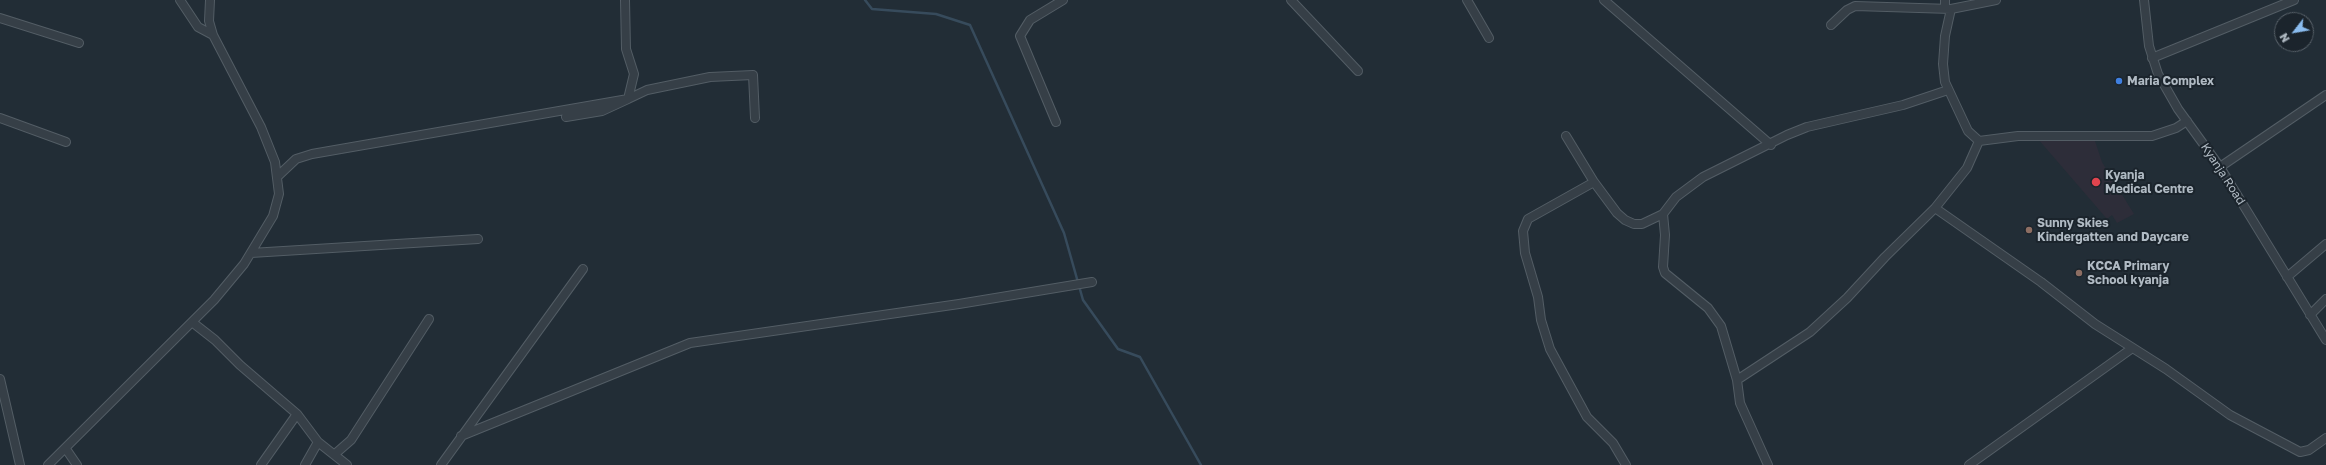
<!DOCTYPE html>
<html>
<head>
<meta charset="utf-8">
<style>
	body { margin:0 }
	#map { position:relative; width:2326px; height:465px; overflow:hidden; background:#222d36; font-family:"Golos Text",sans-serif }
	canvas { display:block }
	.north { position:absolute; left:2274px; top:12px; width:40px; height:40px; box-sizing:border-box; background:#1b242c; border:1px solid #576068; border-radius:50%; rotate:239deg; font-size:11px; font-weight:700; line-height:16px; text-align:center; color:#b0bac3 }
	.north::after { content:''; display:block; margin:auto; width:14px; height:18px; background:#8abcef; clip-path:polygon(50% 0,100% 100%,50% 72%,0 100%) }
</style>
</head>
<body>
<div id="map">
<canvas width="2326" height="465"></canvas>
<div class="north">N</div>
</div>
<script>
const c = document.querySelector('canvas').getContext('2d');
c.lineJoin = 'round';
function paint(path, color) { c.fillStyle = color; c.fill(path, 'evenodd'); }
const toPath = rows => new Path2D(rows.map(r => 'M' + r).join(''));
function stroke(path, color, width, dash) { c.strokeStyle = color; c.lineWidth = width; c.lineCap = dash ? 'butt' : 'round'; c.setLineDash(dash || []); c.stroke(path); }
function drawText(font, color, halo, rows, align = 'center') {
  c.font = font + ' "Golos Text",sans-serif'; c.lineWidth = 4; c.setLineDash([]); c.textBaseline = 'middle'; c.strokeStyle = halo; c.fillStyle = color; for (const [text, x, y, turn = 0] of rows) {
    c.save(); c.translate(x, y); c.rotate((+turn || 0) * Math.PI / 180); c.textAlign = isNaN(turn) ? turn : align; if (halo) c.strokeText(text, 0, 0); c.fillText(text, 0, 0); c.restore();
  }
}
paint(toPath([
	[2094,138,2102,162,2134,214,2117,223,2112,215,2107,219,2038,139]
]), '#2d2d39');
stroke(toPath([
	[865,0,872,9,936,14,970,25,1064,233,1083,300,1118,349,1140,357,1201,465]
]), '#374b5c', 2.5);
const minor = toPath([
	[180,0,198,27,213,35],
	[1291,0,1358,71],
	[1467,0,1489,38],
	[1604,0,1771,145],
	[1945,0,1945,8],
	[1996,0,1951,9,1945,36,1943,64,1945,82,1968,131,1979,141,2018,136,2152,136,2176,128,2187,121],
	[2144,0,2149,46,2158,74,2178,109,2220,167,2326,340],
	[0,18,79,43],
	[1831,25,1847,10,1855,6,1951,9],
	[2152,58,2294,0],
	[566,117,602,111,628,99,634,74,626,49,625,0],
	[0,118,66,142],
	[1056,122,1020,36,1030,20,1063,0],
	[1566,136,1594,182,1617,213,1625,220,1634,224,1642,224,1663,214,1676,197,1703,177,1787,135,1807,127,1903,105,1948,90],
	[2220,167,2326,95],
	[278,176,296,159,312,154,628,99,647,90,710,77,753,75,755,118],
	[1594,182,1528,219,1523,231,1525,253,1538,297,1541,320,1550,349,1587,417,1613,443,1626,465],
	[1935,208,2041,282,2095,324,2166,369,2230,415,2300,452,2309,450,2326,438],
	[1663,214,1665,235,1663,267,1665,273,1708,308,1721,326,1737,380,1740,403,1768,465],
	[251,253,478,239],
	[2287,277,2326,244],
	[2310,315,2326,299],
	[192,322,215,340,240,365,297,414,318,442],
	[0,379,20,465],
	[1737,380,1810,332,1847,298,1885,257,1935,208,1967,168,1979,141],
	[461,436,690,343,959,304,1092,282],
	[66,449,77,465],
	[335,454,351,440,429,319],
	[48,465,214,300,244,264,273,216,279,194,275,162,261,127,213,35,209,21,210,0],
	[261,465,297,414],
	[305,465,318,442,347,465],
	[441,465,583,269],
	[1969,465,2131,349]
]);
stroke(minor, '#535d65', 10);
stroke(minor, '#363f47', 8);
for (const [x, y, r, color] of [
	[2119,81,4,"#3f7fe0"],
	[2096,182,5,"#e0444e"],
	[2029,230,4,"#8d6e63"],
	[2079,273,4,"#8d6e63"]
]) { const dot = new Path2D(); dot.arc(x, y, r, 0, 2 * Math.PI); c.fillStyle = color; c.fill(dot); stroke(dot, '#1b242c', 1.5); }
drawText('bold 12px', '#b0bac3', '#1b242c', [
	["Maria Complex",2127,81],
	["Kyanja",2105,175],
	["Medical Centre",2105,189],
	["Sunny Skies",2037,223],
	["Kindergatten and Daycare",2037,237],
	["KCCA Primary",2087,266],
	["School kyanja",2087,280]
], 'left');
drawText('12px', '#b0bac3', '#1b242c', [
	["Kyanja Road",2223,174,57]
]);
</script>
</body>
</html>
